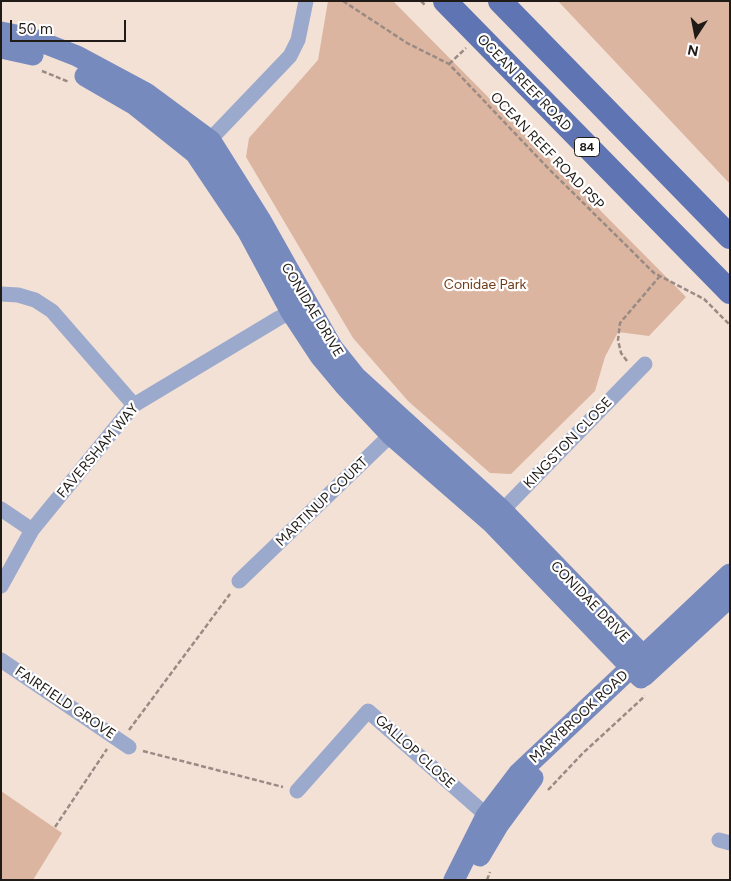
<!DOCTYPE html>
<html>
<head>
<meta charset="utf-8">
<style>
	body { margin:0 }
	#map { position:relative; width:731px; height:881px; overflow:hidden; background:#f4e1d6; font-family:Figtree,sans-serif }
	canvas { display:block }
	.frame { position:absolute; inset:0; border:2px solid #211b17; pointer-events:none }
	.north { position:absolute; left:671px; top:10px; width:50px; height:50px; -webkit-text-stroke:4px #fff; paint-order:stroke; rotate:191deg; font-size:14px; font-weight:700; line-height:20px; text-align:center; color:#211b17 }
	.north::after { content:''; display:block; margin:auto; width:18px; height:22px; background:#211b17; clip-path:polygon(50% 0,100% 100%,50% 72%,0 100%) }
	.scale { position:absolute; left:10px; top:20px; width:116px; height:22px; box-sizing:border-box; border:2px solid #211b17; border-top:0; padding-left:6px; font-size:15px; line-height:18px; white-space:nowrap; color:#211b17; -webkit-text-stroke:4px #fff; paint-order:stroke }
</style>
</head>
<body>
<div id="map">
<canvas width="731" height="881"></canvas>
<div class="frame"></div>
<div class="north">N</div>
<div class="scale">50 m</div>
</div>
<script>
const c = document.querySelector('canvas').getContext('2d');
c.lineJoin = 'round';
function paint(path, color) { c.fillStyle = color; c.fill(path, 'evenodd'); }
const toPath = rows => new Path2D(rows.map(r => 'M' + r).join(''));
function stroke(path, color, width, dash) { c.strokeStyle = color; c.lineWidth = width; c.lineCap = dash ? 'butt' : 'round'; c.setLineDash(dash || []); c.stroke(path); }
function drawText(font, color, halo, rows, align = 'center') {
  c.font = font + ' Figtree,sans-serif'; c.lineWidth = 4.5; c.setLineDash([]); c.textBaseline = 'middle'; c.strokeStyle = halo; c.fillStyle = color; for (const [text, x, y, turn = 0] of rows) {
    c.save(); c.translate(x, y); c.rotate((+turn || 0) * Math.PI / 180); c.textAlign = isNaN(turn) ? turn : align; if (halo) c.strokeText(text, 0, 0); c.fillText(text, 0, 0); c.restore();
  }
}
paint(toPath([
	[328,1,393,1,686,297,649,336,618,332,605,357,595,391,511,474,490,473,408,401,353,338,246,157,249,138,318,60],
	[558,1,730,1,730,184],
	[1,791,62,833,33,880,1,880]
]), '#dbb5a0');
stroke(toPath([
	[343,1,407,43,449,64,547,167,654,273,704,299,730,325],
	[421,1,426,6],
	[449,64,466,48],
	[42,71,69,82],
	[627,361,621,353,618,340,620,323,660,276],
	[129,730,230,594],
	[143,751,283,787],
	[548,790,583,753,645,696],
	[55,827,107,749],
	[487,880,490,872]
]), '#998b84', 2.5, [5, 2.5]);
stroke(toPath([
	[203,147,290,56,298,40,306,1],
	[1,294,18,295,35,300,52,311,134,405],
	[1,509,32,530],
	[496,517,645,364],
	[239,581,397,429],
	[1,586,32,530,134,405,279,318,299,309],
	[1,660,129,747],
	[297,791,368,711,493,821],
	[719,840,730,843]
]), '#9ba9cc', 15);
stroke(toPath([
	[1,32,31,38,77,56,146,93,211,141,260,219,332,347,356,377,502,510,654,667],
	[1,48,33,55],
	[85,76,135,105,195,153,248,232,291,312,320,356,345,386,391,435,491,522,641,678],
	[644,676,730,597],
	[480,856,499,824,533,778],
	[454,880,486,816,518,774,730,574]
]), '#778abe', 21);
stroke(toPath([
	[445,1,730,292],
	[500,1,730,237]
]), '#5e74b3', 24);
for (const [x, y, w] of [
	[587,147,25]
]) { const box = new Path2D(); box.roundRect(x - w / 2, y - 9.5, w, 19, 4); c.fillStyle = '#fff'; c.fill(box); stroke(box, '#211b17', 1); }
drawText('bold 12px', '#211b17', null, [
	["84",587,147]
]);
drawText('14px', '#211b17', '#fff', [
	["OCEAN REEF ROAD",524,83,46],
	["OCEAN REEF ROAD PSP",547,151,46],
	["CONIDAE DRIVE",312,310,59],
	["KINGSTON CLOSE",568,443,-46],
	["FAVERSHAM WAY",98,451,-50],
	["MARTINUP COURT",322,502,-44],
	["CONIDAE DRIVE",590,602,46],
	["FAIRFIELD GROVE",65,703,34],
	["MARYBROOK ROAD",579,717,-43],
	["GALLOP CLOSE",415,752,42]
]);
drawText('14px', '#703b18', '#fff', [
	["Conidae Park",485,285]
]);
</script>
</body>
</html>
